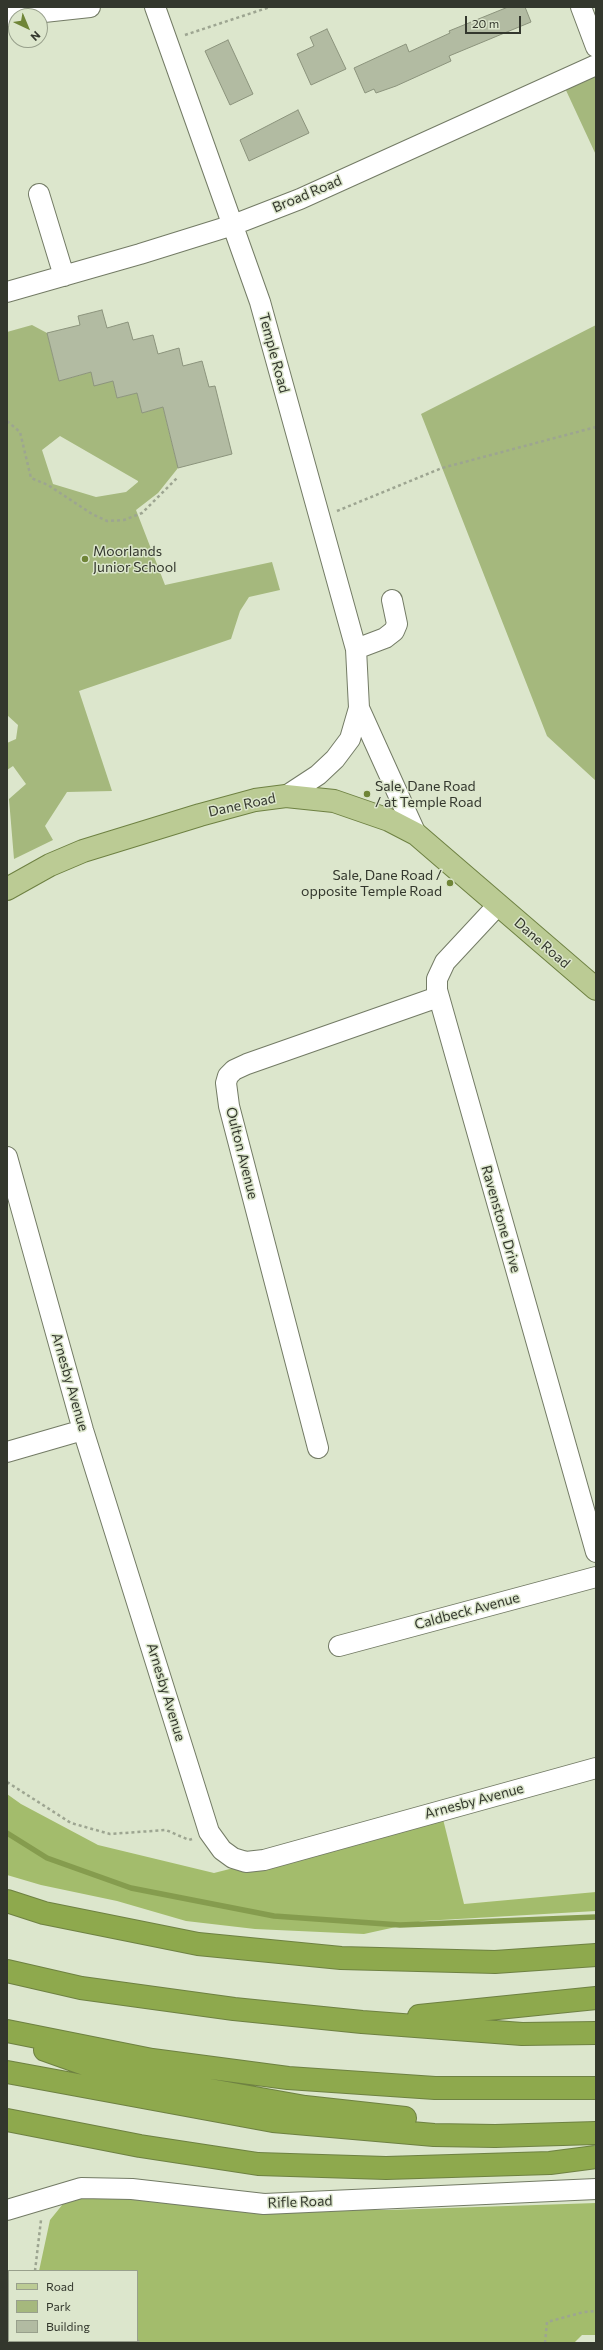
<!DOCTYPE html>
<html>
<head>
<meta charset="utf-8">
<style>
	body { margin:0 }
	#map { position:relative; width:603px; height:2350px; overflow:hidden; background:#dce6cc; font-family:Commissioner,sans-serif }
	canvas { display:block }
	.frame { position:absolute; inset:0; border:8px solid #33372d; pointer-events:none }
	.legend { position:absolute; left:8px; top:2270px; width:130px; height:72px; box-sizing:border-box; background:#dce6cc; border:1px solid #98a08c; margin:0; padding:5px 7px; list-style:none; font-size:12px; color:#33372d }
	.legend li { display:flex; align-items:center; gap:8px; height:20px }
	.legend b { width:20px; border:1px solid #98a08c }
	.north { position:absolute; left:8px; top:8px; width:40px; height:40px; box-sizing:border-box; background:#dce6cc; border:1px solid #98a08c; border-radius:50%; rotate:136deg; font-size:11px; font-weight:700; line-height:16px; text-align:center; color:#33372d }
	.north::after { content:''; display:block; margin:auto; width:14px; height:18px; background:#6f8537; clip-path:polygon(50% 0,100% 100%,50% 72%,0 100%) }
	.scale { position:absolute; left:465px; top:16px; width:56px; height:18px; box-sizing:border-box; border:2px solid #33372d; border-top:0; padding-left:5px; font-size:12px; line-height:14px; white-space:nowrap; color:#33372d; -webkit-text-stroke:3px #dce6cc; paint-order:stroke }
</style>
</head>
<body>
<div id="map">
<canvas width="603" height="2350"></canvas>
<div class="frame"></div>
<ul class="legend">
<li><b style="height:5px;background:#bbcb94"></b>Road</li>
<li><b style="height:11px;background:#a5b87d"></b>Park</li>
<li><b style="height:11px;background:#b2bba2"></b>Building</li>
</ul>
<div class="north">N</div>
<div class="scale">20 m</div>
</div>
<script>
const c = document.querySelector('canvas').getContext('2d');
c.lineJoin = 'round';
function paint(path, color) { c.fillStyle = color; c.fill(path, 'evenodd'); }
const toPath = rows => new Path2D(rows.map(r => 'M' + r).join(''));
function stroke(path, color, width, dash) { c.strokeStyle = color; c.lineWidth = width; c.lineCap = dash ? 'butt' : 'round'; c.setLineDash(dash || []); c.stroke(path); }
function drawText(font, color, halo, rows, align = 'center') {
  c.font = font + ' Commissioner,sans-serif'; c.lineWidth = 3; c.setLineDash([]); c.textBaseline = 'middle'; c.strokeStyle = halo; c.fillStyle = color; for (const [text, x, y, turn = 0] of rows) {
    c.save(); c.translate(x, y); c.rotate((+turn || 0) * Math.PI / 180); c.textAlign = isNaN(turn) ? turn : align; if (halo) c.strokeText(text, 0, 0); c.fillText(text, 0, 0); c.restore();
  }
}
paint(toPath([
	[596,72,596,155,564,86],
	[32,325,47,333,59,381,91,372,94,385,113,381,117,398,137,393,142,413,163,407,178,468,158,493,136,510,165,585,272,562,280,590,249,597,240,611,231,639,79,691,112,791,67,792,45,826,53,840,14,859,9,799,26,784,13,766,7,770,7,743,16,739,18,725,7,715,7,332],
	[60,436,138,481,138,482,126,492,96,497,53,484,42,450],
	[596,325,596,781,547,736,421,414]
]), '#a5b87d');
paint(toPath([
	[7,1794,21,1804,98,1845,214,1873,442,1815,464,1904,596,1892,596,1911,423,1921,364,1934,255,1929,186,1921,117,1901,41,1885,7,1875],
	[98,2194,267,2210,389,2210,596,2203,596,2335,582,2335,574,2343,137,2343,134,2341,137,2341,137,2271,39,2271,50,2220,67,2199]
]), '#a3bc6c');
stroke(toPath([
	[7,1833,47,1858,131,1888,274,1916,400,1925,596,1917]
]), '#859c4e', 5.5);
const building = toPath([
	[508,7,525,7,531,22,449,56,451,61,396,86,376,93,374,89,365,93,354,68,406,44,409,52,450,33,449,31,508,7],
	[327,29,346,69,311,85,297,54,314,46,310,37,327,29],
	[228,40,253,94,230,105,205,51,228,40],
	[298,110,309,133,249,161,240,140,298,110],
	[102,310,107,328,128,322,133,340,153,335,158,354,179,348,183,366,202,361,209,387,215,386,232,454,178,468,163,407,142,413,137,393,117,398,113,381,94,386,91,372,59,381,47,333,80,325,78,316,102,310]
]);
paint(building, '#b2bba2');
stroke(building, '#8b937c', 1);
const minor = toPath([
	[155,7,260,302,356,649,359,708,416,834],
	[581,7,596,47],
	[7,16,90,7],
	[39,194,64,276],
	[7,292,140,254,233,225,300,199,596,65],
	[356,649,385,638,394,631,397,624,392,600],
	[286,796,318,775,335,759,350,739,359,708],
	[498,905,445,962,437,979,437,990,596,1552],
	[7,1157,83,1430,209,1832,222,1850,233,1858,246,1862,264,1860,596,1768],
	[318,1448,229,1106,226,1083,228,1076,234,1070,247,1064,438,997],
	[7,1452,83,1430],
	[339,1646,596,1577],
	[7,2210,81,2188,132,2189,264,2204,596,2189]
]);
const major = toPath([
	[7,889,50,865,83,851,200,815,255,800,286,796,334,801,389,820,416,834,596,989]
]);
const highway = toPath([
	[7,1901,44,1913,198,1944,341,1958,495,1962,596,1955],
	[7,1971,81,1988,234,2009,362,2022,522,2034,596,2033],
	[419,2016,596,1998],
	[7,2031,152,2060,288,2078,435,2088,596,2088],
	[45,2050,104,2071,305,2107,405,2118],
	[7,2072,273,2121,434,2135,495,2136,596,2133],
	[7,2120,140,2146,258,2164,386,2168,550,2163,596,2157]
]);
stroke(minor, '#737b65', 22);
stroke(major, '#6e8142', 24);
stroke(highway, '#6e8142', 24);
stroke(toPath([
	[185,35,270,7],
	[7,421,20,432,31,478,48,485,92,514,107,521,124,520,142,513,177,478],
	[337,511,442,468,596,427],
	[7,1782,71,1823,110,1834,166,1830,189,1840,192,1839],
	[35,2271,41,2220],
	[137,2340,140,2343],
	[120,2341,125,2343],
	[31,2343,32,2341],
	[545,2343,547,2322,584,2312,596,2311]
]), '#9da591', 2.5, [3, 3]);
stroke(minor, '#fff', 20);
stroke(major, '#bbcb94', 22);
stroke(highway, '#8ea94d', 22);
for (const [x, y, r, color] of [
	[85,559,4,"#6f8537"],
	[367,794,4,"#6f8537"],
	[450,883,4,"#6f8537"]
]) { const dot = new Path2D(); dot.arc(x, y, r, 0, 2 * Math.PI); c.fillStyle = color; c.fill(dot); stroke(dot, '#dce6cc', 1.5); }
drawText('14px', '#33372d', '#dce6cc', [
	["Broad Road",307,194,-23],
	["Temple Road",274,353,75],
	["Dane Road",242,805,-12],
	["Dane Road",542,943,41],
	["Oulton Avenue",242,1153,76],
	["Ravenstone Drive",501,1219,74],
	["Arnesby Avenue",70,1382,74],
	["Caldbeck Avenue",467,1611,-15],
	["Arnesby Avenue",166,1692,73],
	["Arnesby Avenue",474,1801,-15],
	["Rifle Road",300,2202,-2]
]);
drawText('14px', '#33372d', '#dce6cc', [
	["Moorlands",93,551],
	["Junior School",93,567],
	["Sale, Dane Road",375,786],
	["/ at Temple Road",375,802],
	["Sale, Dane Road /",442,875,"right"],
	["opposite Temple Road",442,891,"right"]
], 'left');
</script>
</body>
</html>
